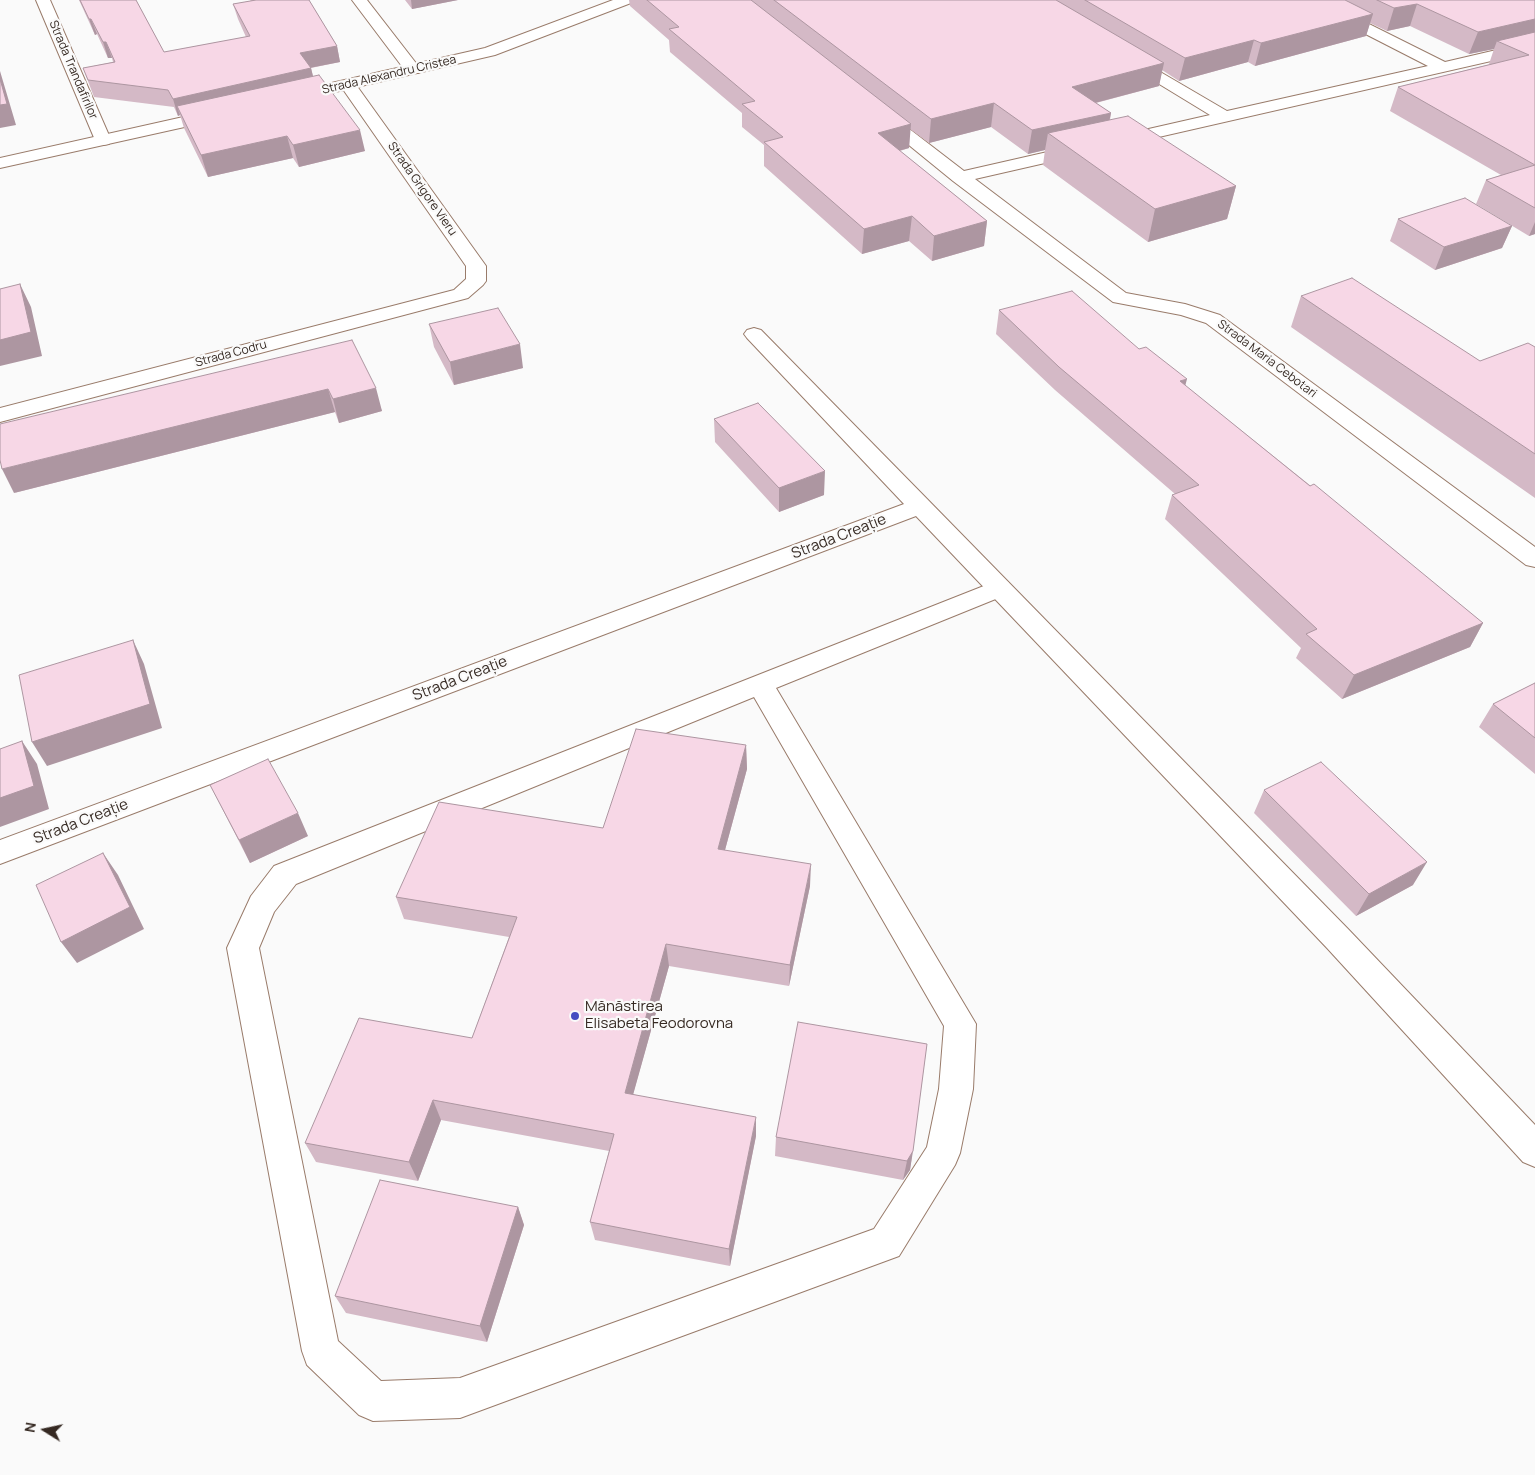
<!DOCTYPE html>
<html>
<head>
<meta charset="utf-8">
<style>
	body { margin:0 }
	#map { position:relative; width:1535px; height:1475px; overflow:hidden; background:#fafafa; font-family:Manrope,sans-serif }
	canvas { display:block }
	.north { position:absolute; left:20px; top:1405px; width:50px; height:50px; -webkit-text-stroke:4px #fafafa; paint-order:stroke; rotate:280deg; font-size:14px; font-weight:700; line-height:20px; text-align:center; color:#352922 }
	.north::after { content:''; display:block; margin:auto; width:18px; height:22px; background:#352922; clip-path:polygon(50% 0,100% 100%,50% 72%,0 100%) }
</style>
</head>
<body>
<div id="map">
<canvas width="1535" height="1475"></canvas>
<div class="north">N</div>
</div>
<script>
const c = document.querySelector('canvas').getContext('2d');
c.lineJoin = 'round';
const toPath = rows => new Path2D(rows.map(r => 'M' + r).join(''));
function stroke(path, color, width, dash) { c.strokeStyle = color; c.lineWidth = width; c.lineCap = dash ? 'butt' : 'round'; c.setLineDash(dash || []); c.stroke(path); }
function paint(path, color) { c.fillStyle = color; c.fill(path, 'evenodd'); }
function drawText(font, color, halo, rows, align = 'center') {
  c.font = font + ' Manrope,sans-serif'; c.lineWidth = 4.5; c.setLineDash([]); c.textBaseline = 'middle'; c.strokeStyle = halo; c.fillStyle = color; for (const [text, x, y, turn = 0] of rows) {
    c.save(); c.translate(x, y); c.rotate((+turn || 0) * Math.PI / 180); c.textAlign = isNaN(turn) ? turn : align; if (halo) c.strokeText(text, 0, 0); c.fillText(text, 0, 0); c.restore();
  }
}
const lane = toPath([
	[999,580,1008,582,1011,588,1008,594,776,688,976,1024,973,1089,960,1153,955,1165,899,1256,460,1418,373,1421,359,1415,307,1365,302,1351,227,948,251,896,274,866,999,580],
	[754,697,944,1026,939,1089,927,1147,874,1229,460,1378,381,1381,338,1341,259,948,274,912,296,884,754,697]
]);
const street = toPath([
	[36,0,50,0,111,140,109,144,103,145,97,144,95,140,36,0],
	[352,0,367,0,419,67,421,70,419,73,407,73,352,0],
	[1303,0,1321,0,1445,62,1535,41,1535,51,975,179,1126,293,1185,304,1220,315,1535,547,1535,567,1526,565,1206,323,1181,315,1113,302,953,181,872,115,874,111,880,110,886,111,964,171,1210,115,1123,62,1120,59,1123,56,1128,54,1133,56,1227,111,1428,66,1305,3,1303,0],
	[348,80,354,82,486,266,486,281,483,285,468,298,0,422,0,408,454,290,466,279,466,266,340,85,342,82,348,80],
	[754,328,761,330,929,501,1349,930,1535,1125,1535,1167,1523,1162,1327,948,916,516,0,864,0,840,904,504,747,338,744,334,747,330,754,328]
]);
const secondary = toPath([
	[613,0,633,0,631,3,495,55,292,102,286,100,284,97,286,94,292,92,485,48,613,0],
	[219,109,225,110,227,114,225,118,0,168,0,158,219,109]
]);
stroke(lane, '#997b6a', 2);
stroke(street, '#997b6a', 2);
stroke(secondary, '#997b6a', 2);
paint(lane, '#fff');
paint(street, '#fff');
paint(secondary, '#fff');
paint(toPath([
	[79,0,136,0,164,52,246,37,238,19,233,4,251,1,250,0,309,0,337,46,340,62,311,68,313,76,365,151,299,167,293,158,208,177,184,128,180,115,178,116,174,107,94,97,83,68,113,62,112,58,108,58,97,34,95,35],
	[405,0,458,0,412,9],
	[629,0,1535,0,1535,234,1529,236,1476,204,1486,180,1501,175,1390,111,1398,87,1491,64,1489,64,1494,49,1469,54,1410,26,1387,31,1370,23,1366,36,1255,66,1248,62,1179,81,1162,70,1159,86,1096,103,1111,113,1110,120,1236,186,1227,219,1148,242,1043,165,1045,150,1028,154,991,127,929,143,910,129,909,148,900,151,987,221,984,246,932,261,909,241,862,254,764,166,764,145,742,127,742,113,670,52,669,40,630,6],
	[1398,219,1512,226,1502,248,1435,270,1390,241],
	[1301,296,1480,361,1535,347,1535,498,1291,327],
	[999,310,1139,349,1483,623,1470,647,1342,699,1296,658,1301,648,1165,519,1172,495,1175,494,1055,390,996,334],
	[429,324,523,368,454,385,434,347],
	[352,340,382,411,339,423,335,412,14,493],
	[714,419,824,495,779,512,715,442],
	[1535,683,1535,774,1479,727,1493,704],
	[746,745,747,769,725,850,810,886,789,986,669,966,633,1094,756,1136,730,1266,595,1240,590,1222,609,1151,441,1120,418,1181,316,1162,305,1143,472,1038,509,937,404,919,396,897,603,828],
	[210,785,308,836,250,863],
	[1264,790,1413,885,1356,916,1254,813],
	[927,1044,910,1170,903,1180,775,1156,776,1137],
	[518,1207,524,1225,487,1342,346,1313,335,1296]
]), '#d4b9c6');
paint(toPath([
	[411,0,458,0,412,9],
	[1417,4,1410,26,1387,31,1394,8],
	[1373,14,1366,36,1255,66,1261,43],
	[89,19,91,19,97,34,95,35],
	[1535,19,1535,40,1497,41,1494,49,1469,54,1478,32],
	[1254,40,1248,62,1179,81,1185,58],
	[103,42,106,42,112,58,108,58],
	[337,46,340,62,304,69,300,53],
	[1164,63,1159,86,1068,110,1072,87],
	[311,68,315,85,177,106,180,115,178,116,173,99],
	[0,71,16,125,0,128],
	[994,103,991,127,929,143,931,119],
	[1111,113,1106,136,1048,133,1045,150,1028,154,1032,130],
	[911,124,909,148,876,157,878,133],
	[360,130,365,151,299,167,293,145],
	[287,136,293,158,208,177,201,155],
	[1236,186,1227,219,1148,242,1155,209],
	[912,216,909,241,862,254,864,229],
	[987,221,984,246,932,261,934,236],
	[1535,222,1535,234,1529,236],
	[1512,226,1502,248,1435,270,1444,247],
	[20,284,31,307,42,356,0,366,0,340],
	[520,344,523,368,454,385,450,362],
	[1187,379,1181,402,1180,381],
	[376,388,382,411,339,423,333,399],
	[328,389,335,412,14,493,2,469],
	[825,471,824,495,779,512,779,488],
	[1483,623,1470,647,1342,699,1354,675],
	[133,640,144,664,162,728,47,766,32,742],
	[22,741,37,764,49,809,0,827,0,798],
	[746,745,747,769,719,872,718,849],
	[298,813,308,836,250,863,239,840],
	[103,853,118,875,144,929,77,963,61,942],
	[1427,862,1413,885,1356,916,1369,894],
	[811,864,810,886,789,986,790,965],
	[666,944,669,966,628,1113,625,1093],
	[433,1100,441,1120,418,1181,409,1162],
	[756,1117,756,1136,730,1266,729,1249],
	[913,1151,910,1170,903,1180,907,1161],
	[518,1207,524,1225,487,1342,480,1326]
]), '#ad96a1');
const building = toPath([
	[80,0,136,0,164,52,250,36,233,4,256,0,309,0,337,46,300,53,311,68,173,99,168,90,88,80,83,68,115,62,106,42,103,42,91,19,89,19,80,0],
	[647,0,751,0,911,124,878,133,987,221,934,236,912,216,864,229,764,142,783,137,742,104,755,101,669,29,679,27,647,0],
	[774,0,1056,0,1164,63,1072,87,1111,113,1032,130,994,103,931,119,774,0],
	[1085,0,1345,0,1373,14,1261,43,1254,40,1185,58,1085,0],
	[1377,0,1535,0,1535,19,1478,32,1417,4,1394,8,1377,0],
	[1535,32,1535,208,1486,180,1535,165,1398,87,1529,55,1497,41,1535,32],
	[319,75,360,130,293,145,287,136,201,155,177,106,319,75],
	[0,79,7,104,0,105,0,79],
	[1128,116,1236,186,1155,209,1048,133,1128,116],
	[1465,198,1512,226,1444,247,1398,219,1465,198],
	[1352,278,1480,361,1528,343,1535,347,1535,454,1301,296,1352,278],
	[20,284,31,332,0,340,0,289,20,284],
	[1072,291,1139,349,1146,347,1187,379,1180,381,1310,486,1314,484,1483,623,1354,675,1306,634,1317,629,1172,495,1199,485,1059,367,999,310,1072,291],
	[498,308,520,344,450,362,429,324,498,308],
	[352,340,376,388,333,399,328,389,2,469,0,460,0,424,352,340],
	[758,403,825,471,779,488,714,419,758,403],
	[133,640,150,704,32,742,19,675,133,640],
	[1535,683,1535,738,1493,704,1535,683],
	[636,729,746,745,718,849,811,864,790,965,666,944,625,1093,756,1117,729,1249,590,1222,614,1134,433,1100,409,1162,305,1143,359,1018,472,1038,517,917,396,897,439,802,603,828,636,729],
	[22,741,34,786,0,798,0,749,22,741],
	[268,759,298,813,239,840,210,785,268,759],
	[1321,762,1427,862,1369,894,1264,790,1321,762],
	[103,853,130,907,61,942,36,885,103,853],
	[798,1022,927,1044,913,1151,907,1161,776,1137,798,1022],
	[380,1180,518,1207,480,1326,335,1296,380,1180]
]);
paint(building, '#f7d7e6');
stroke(building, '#ad96a1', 1);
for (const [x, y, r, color] of [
	[575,1016,5,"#454cc1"]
]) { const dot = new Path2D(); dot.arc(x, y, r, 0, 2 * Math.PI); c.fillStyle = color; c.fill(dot); stroke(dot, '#fafafa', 2); }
drawText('12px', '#352922', '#fafafa', [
	["Strada Trandafirilor",73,70,67],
	["Strada Alexandru Cristea",389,75,-13],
	["Strada Grigore Vieru",422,189,55],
	["Strada Codru",231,354,-15],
	["Strada Maria Cebotari",1267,359,37]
]);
drawText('15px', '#352922', '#fafafa', [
	["Strada Creație",839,537,-21],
	["Strada Creație",460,679,-21],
	["Strada Creație",81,822,-21]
]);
drawText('15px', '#352922', '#fafafa', [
	["Mănăstirea",585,1007],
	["Elisabeta Feodorovna",585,1024]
], 'left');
</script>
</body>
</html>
